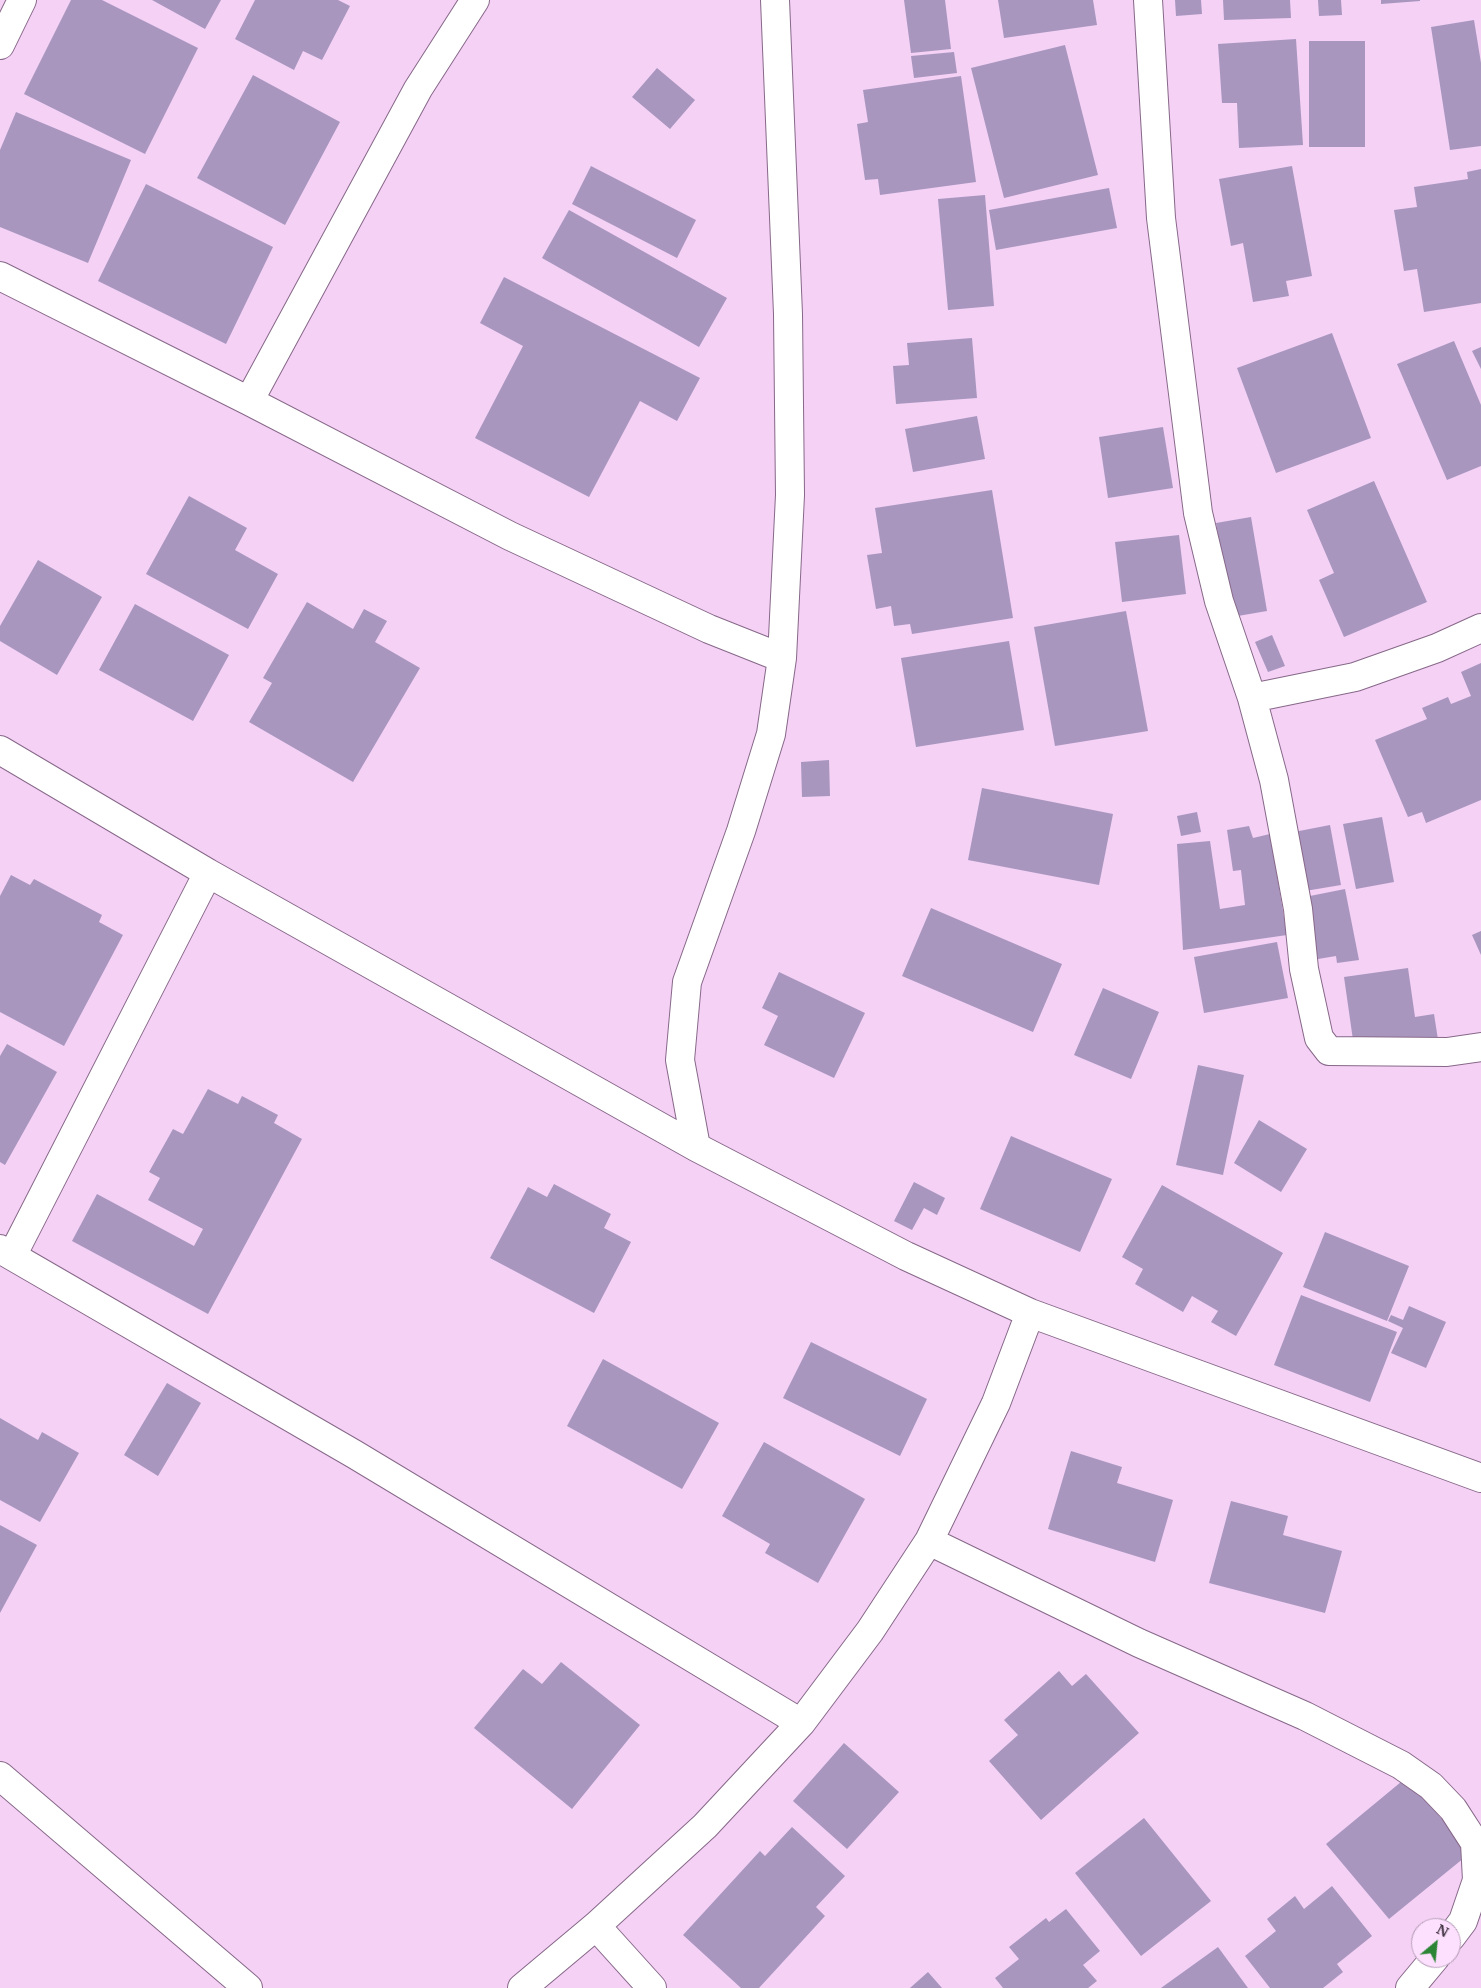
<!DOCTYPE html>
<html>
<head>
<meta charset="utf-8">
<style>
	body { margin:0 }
	#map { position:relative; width:1481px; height:1988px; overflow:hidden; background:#f4d1f5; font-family:Merriweather,serif }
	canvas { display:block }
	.north { position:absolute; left:1411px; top:1918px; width:50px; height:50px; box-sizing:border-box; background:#fde0fe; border:1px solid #b29bb3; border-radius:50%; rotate:28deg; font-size:14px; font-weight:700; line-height:20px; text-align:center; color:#423442 }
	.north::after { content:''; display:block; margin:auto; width:18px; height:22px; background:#2c8535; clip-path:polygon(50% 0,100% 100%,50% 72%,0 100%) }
</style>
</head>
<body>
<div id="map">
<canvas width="1481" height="1988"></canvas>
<div class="north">N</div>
</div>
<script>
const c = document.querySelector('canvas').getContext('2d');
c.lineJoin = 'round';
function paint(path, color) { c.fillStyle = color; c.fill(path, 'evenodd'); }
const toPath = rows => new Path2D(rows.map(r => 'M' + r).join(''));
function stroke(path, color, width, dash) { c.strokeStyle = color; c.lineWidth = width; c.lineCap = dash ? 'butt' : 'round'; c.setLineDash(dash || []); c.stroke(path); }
paint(toPath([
	[71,0,102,0,198,48,145,154,24,94],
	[152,0,221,0,205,29],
	[255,0,338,0,350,6,322,60,303,51,294,70,235,39],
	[904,0,945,0,951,49,911,53],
	[998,0,1093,0,1097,25,1004,38],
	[1175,0,1201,0,1202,14,1176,16],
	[1223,0,1290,0,1291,18,1224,20],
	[1318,0,1341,0,1342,15,1319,16],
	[1381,0,1420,0,1420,1,1381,4],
	[1474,20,1481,63,1481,146,1450,150,1431,27],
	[1296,39,1303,145,1239,148,1237,103,1222,103,1218,44],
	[1309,41,1365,41,1365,147,1309,147],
	[1065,45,1098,175,1004,198,971,68],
	[954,52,957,73,914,78,911,56],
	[657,68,695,100,670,129,632,97],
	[253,75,340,122,285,225,197,178],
	[961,76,976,182,880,195,878,179,865,180,857,124,868,122,863,90],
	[16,112,131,160,88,263,0,227,0,150],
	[591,166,696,220,677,258,572,204],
	[1292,166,1312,276,1286,281,1289,296,1253,302,1243,243,1231,246,1219,179],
	[1481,169,1481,303,1424,312,1417,269,1404,271,1394,210,1417,207,1414,187,1468,179,1467,172],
	[146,184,273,247,226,344,98,281],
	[1109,188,1117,228,996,250,989,210],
	[985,195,994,306,948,310,938,199],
	[569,210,727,298,699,347,542,258],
	[504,277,700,378,677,421,640,401,589,497,475,438,523,346,480,323],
	[1332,333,1371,438,1276,473,1237,368],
	[972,338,977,398,896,404,893,366,909,365,907,343],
	[1454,341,1481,405,1481,466,1447,480,1397,364],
	[1481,347,1481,369,1472,351],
	[977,416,985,459,913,472,905,429],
	[1163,427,1173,488,1108,498,1099,437],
	[1374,481,1427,602,1344,637,1319,580,1334,573,1307,510],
	[992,490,1013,618,912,634,910,624,894,626,891,606,876,609,867,555,882,553,875,508],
	[189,496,247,528,235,550,278,574,248,629,146,574],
	[1251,517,1267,611,1232,617,1216,523],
	[1179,535,1186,594,1122,602,1115,542],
	[38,560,102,597,57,675,0,641,0,626],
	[307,602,353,629,364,609,387,621,375,642,420,668,353,782,249,722,272,683,263,678],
	[135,604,229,655,193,721,99,670],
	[1126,611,1148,731,1055,746,1034,627],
	[1272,635,1285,666,1268,672,1255,642],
	[1009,641,1024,730,916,747,901,658],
	[1481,663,1481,800,1426,823,1422,812,1408,817,1375,740,1427,719,1422,708,1448,697,1451,704,1471,696,1461,672],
	[829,760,830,796,802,797,801,762],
	[982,788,1113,814,1099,885,968,860],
	[1197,812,1201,832,1181,836,1177,816],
	[1382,817,1394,882,1356,889,1343,824],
	[1330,825,1341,885,1305,891,1294,832],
	[1249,826,1253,838,1270,834,1287,935,1183,950,1177,844,1210,841,1220,909,1245,905,1241,870,1233,871,1227,830],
	[11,875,30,885,34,879,102,915,99,922,123,935,64,1046,0,1012,0,896],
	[1345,889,1359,960,1337,963,1336,956,1318,959,1305,897],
	[931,908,1062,964,1033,1032,902,976],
	[1481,931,1481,955,1472,935],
	[1277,942,1288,998,1204,1013,1194,957],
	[1408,968,1415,1017,1434,1014,1439,1046,1354,1047,1344,977],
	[779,972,865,1013,834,1078,764,1045,778,1016,762,1008],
	[1103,988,1159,1012,1131,1079,1074,1055],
	[7,1044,57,1072,5,1165,0,1162,0,1056],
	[1198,1065,1244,1075,1223,1175,1176,1165],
	[208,1089,238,1104,242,1096,278,1115,274,1123,302,1139,208,1314,72,1241,97,1194,194,1246,203,1229,148,1200,160,1178,149,1172,173,1129,183,1134],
	[1259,1120,1307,1149,1281,1192,1234,1163],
	[1011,1136,1112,1179,1080,1252,980,1209],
	[914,1182,945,1198,937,1215,924,1208,912,1230,894,1221],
	[554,1184,611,1214,604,1228,631,1242,594,1313,490,1258,528,1187,547,1197],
	[1162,1185,1283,1253,1236,1336,1211,1322,1218,1311,1192,1296,1183,1312,1135,1284,1143,1269,1122,1257],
	[1325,1232,1409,1266,1387,1321,1303,1287],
	[1301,1295,1397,1332,1370,1402,1274,1365],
	[1409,1306,1446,1322,1426,1368,1391,1353,1403,1328,1388,1321,1391,1315,1403,1320],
	[811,1342,927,1399,900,1456,783,1398],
	[603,1359,719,1423,682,1489,567,1426],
	[167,1383,201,1403,158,1476,124,1455],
	[0,1418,38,1440,42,1432,79,1453,40,1522,0,1500],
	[764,1442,865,1499,818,1583,765,1553,770,1544,722,1516],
	[1071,1451,1122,1467,1117,1483,1173,1500,1155,1562,1048,1529],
	[1231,1501,1288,1516,1283,1535,1342,1551,1325,1613,1209,1583],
	[0,1525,37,1545,0,1613],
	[561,1662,640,1725,572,1809,474,1728,523,1669,542,1684],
	[1059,1671,1072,1686,1086,1674,1139,1733,1041,1820,989,1761,1018,1735,1004,1720],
	[844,1743,899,1792,847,1849,793,1801],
	[1407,1777,1470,1853,1389,1919,1326,1844],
	[1144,1818,1211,1901,1141,1956,1075,1873],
	[792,1827,845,1876,816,1907,825,1916,759,1988,741,1988,683,1935,760,1851,765,1856],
	[1332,1886,1372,1936,1337,1964,1343,1972,1323,1988,1270,1988,1245,1956,1276,1931,1267,1919,1295,1896,1304,1909],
	[1066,1909,1100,1951,1083,1965,1097,1981,1088,1988,1003,1988,995,1978,1019,1959,1009,1947,1046,1918,1049,1922],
	[1218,1947,1248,1988,1161,1988],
	[928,1972,942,1988,910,1988]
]), '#a896bf');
const street = toPath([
	[775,0,788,314,790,495,782,658],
	[1148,0,1161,218,1198,513,1219,601,1252,698,1355,677,1437,648,1481,628],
	[0,45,22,0],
	[0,276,249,401,510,536,709,629,782,658,771,734,741,831,687,982,680,1060,696,1147],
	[249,401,418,89,475,0],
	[1252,698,1274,780,1298,909,1304,969,1319,1038,1329,1051,1447,1052,1481,1047],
	[0,750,208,873,534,1056,696,1147,906,1256,1030,1313,1481,1478],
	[0,1249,354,1454,801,1723],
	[12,1256,208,873],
	[929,1541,1139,1643,1305,1716,1401,1765,1431,1786,1453,1809,1475,1843,1477,1880,1463,1921,1451,1937],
	[0,1776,248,1988],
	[596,1926,652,1988],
	[522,1988,596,1926,705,1826,801,1723,870,1631,929,1541,996,1403,1030,1313],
	[1410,1988,1435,1958]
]);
stroke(street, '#876889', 30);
stroke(street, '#fff', 28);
</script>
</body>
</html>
